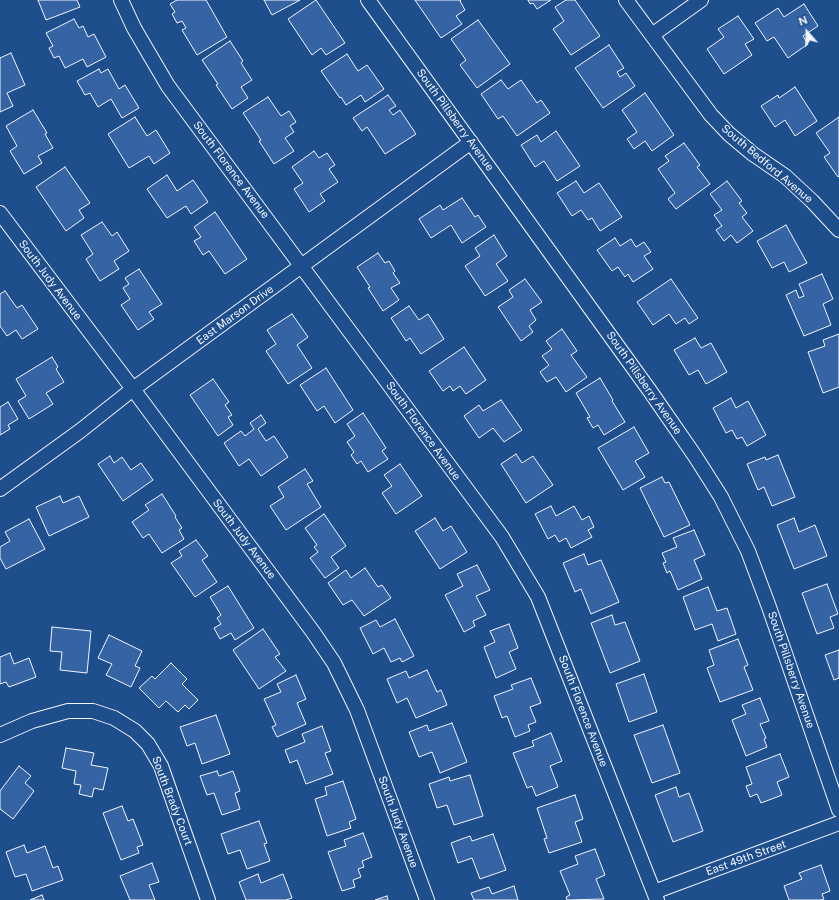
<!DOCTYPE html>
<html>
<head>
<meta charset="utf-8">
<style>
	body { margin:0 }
	#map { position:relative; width:839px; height:900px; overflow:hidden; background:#1f4e8c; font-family:"Public Sans",sans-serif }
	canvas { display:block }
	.north { position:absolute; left:787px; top:12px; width:40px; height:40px; -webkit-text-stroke:3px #1f4e8c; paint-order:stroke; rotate:340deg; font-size:11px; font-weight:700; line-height:16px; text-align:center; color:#f2f6ff }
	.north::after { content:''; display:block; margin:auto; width:14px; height:18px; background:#f2f6ff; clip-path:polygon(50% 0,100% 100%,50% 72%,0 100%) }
</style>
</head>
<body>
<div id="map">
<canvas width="839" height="900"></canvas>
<div class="north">N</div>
</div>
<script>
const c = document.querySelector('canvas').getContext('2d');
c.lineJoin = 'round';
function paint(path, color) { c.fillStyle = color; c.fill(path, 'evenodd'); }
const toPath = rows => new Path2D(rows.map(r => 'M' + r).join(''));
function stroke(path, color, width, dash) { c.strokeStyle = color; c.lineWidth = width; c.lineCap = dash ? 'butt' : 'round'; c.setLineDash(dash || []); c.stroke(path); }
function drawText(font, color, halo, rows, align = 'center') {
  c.font = font + ' "Public Sans",sans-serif'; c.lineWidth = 3; c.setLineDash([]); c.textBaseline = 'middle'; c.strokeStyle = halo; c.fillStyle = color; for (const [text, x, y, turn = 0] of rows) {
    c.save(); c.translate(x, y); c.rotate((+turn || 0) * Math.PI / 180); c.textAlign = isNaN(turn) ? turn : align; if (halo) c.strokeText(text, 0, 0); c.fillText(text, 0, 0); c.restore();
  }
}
const building = toPath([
	[38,0,77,0,80,7,46,20,38,0],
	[177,0,206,0,227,37,197,55,182,30,186,28,182,21,177,23,172,14,175,12,170,4,177,0],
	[264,0,300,0,272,15,264,0],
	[316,0,345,43,326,55,321,48,312,55,288,19,316,0],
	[415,0,461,0,460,1,465,10,456,16,462,24,441,38,415,0],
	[528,0,551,0,537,9,533,3,530,4,528,0],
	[566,0,575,0,600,36,571,55,553,29,564,21,555,7,566,0],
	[804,4,818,26,803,36,808,44,788,58,774,37,767,41,755,23,778,8,784,17,804,4],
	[738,16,754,39,745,44,752,55,724,74,707,49,724,37,718,29,738,16],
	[74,19,79,28,83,26,88,37,94,34,106,57,87,67,83,59,65,68,59,56,54,58,49,48,53,46,46,33,74,19],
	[478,20,510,64,477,88,460,65,466,60,451,39,478,20],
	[230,41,243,61,241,63,252,80,241,87,248,98,232,109,216,85,218,84,202,60,230,41],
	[609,45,624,68,617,72,620,77,626,73,635,86,603,108,575,68,609,45],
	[11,53,25,85,7,93,13,106,0,112,0,58,11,53],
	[347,54,358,71,367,65,384,89,365,102,361,95,346,105,341,97,340,98,321,71,347,54],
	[99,69,101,73,108,69,119,89,125,85,139,108,122,118,111,99,98,107,90,93,85,95,77,81,99,69],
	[501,80,508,89,521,80,537,103,541,100,550,113,517,136,503,116,498,119,481,94,501,80],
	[795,87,817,121,795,136,785,120,775,127,761,106,778,95,779,98,795,87],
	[645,93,674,135,652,151,645,141,634,149,627,139,637,132,622,110,645,93],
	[388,95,396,106,389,110,393,115,400,110,416,134,385,154,367,127,362,131,353,118,388,95],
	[268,97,281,116,289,111,296,122,290,126,294,132,285,138,294,151,274,164,259,141,261,140,243,113,268,97],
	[33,110,47,133,45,134,53,148,38,156,42,163,24,174,10,151,17,146,6,126,33,110],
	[135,117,147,136,156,130,170,153,154,164,149,156,129,168,108,134,135,117],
	[839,117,839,176,838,177,824,157,830,153,816,133,839,117],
	[556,131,580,166,557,181,544,161,535,167,521,145,537,135,541,142,556,131],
	[684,143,700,165,697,167,710,184,676,209,668,199,675,193,658,169,669,161,665,156,684,143],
	[314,151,319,158,327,153,335,165,329,169,338,182,320,194,325,201,309,212,294,189,303,183,292,167,314,151],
	[65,167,90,203,79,210,84,218,66,231,36,187,65,167],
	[167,175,177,191,193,180,208,202,191,214,186,206,167,218,147,189,167,175],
	[576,181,584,193,599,183,622,217,600,231,592,218,588,220,581,210,572,216,557,193,576,181],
	[727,181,742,201,739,203,747,213,742,217,753,231,737,243,731,235,724,241,716,230,722,226,714,215,722,210,710,194,727,181],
	[462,198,475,217,478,215,486,227,462,243,451,225,431,238,419,219,440,205,443,210,462,198],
	[215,212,247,259,225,274,209,251,203,255,194,241,201,237,194,227,215,212],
	[102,222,112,236,117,232,129,251,114,261,119,269,100,281,86,259,93,254,81,235,102,222],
	[786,225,807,263,789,272,784,262,772,268,757,241,786,225],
	[494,235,507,256,496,264,508,281,485,296,465,266,480,256,475,248,494,235],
	[615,238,620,246,631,239,636,247,644,242,651,252,644,256,653,269,633,282,628,274,625,277,618,267,612,271,597,250,615,238],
	[378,253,385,263,389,261,395,271,393,273,400,283,391,288,399,300,383,311,368,288,370,287,357,267,378,253],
	[139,269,162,304,149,312,154,319,138,330,121,305,130,299,123,288,129,284,125,278,139,269],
	[822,274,833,299,823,304,831,325,804,336,786,295,796,290,799,298,804,296,799,284,822,274],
	[525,279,542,302,530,310,536,320,529,326,533,332,521,341,498,307,513,297,509,290,525,279],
	[671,279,698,318,689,324,685,318,676,324,669,314,653,325,637,302,671,279],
	[5,291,17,308,22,305,38,329,22,339,16,330,7,336,0,326,0,294,5,291],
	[409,306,419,320,428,314,444,339,421,354,410,338,406,341,391,318,409,306],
	[292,314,308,337,297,345,312,368,288,384,266,351,276,344,267,330,292,314],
	[562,329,577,351,571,355,587,377,566,392,556,377,547,382,540,372,549,365,542,356,552,349,546,341,562,329],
	[839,334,839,387,823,393,808,352,825,346,823,340,839,334],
	[695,338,701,348,711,343,727,372,706,384,698,370,689,375,674,350,695,338],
	[464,347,486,380,466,394,460,386,453,391,450,386,443,391,429,371,464,347],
	[52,357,58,367,56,369,64,382,46,393,53,404,29,419,18,401,26,396,16,379,52,357],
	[326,368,353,410,335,423,324,406,317,411,300,385,326,368],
	[600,378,613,400,612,401,625,422,604,435,598,425,593,428,587,418,590,417,576,393,600,378],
	[213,379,229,402,225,405,232,415,228,417,233,425,218,436,190,395,213,379],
	[731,398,736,408,748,401,766,435,747,446,742,437,737,439,732,430,726,433,713,408,731,398],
	[501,400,522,430,504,442,493,428,479,438,464,416,479,405,483,411,501,400],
	[8,402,18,419,8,425,10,429,0,435,0,407,8,402],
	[363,413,386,448,382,451,388,459,368,472,361,461,357,464,351,455,354,452,347,442,355,436,347,424,363,413],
	[261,415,266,423,258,429,266,441,274,436,288,457,261,476,249,459,239,466,224,443,241,431,245,436,254,429,250,423,261,415],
	[634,427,649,453,635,461,645,477,623,490,598,448,634,427],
	[516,454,522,463,533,456,553,485,526,503,501,464,516,454],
	[778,455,795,497,772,506,764,487,758,490,747,464,765,457,766,460,778,455],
	[110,456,114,463,122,457,131,470,141,463,153,480,123,501,98,464,110,456],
	[400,464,422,496,396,514,382,493,392,486,384,475,400,464],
	[305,469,313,481,307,484,321,507,286,530,270,506,284,497,278,487,305,469],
	[662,477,665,483,669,482,690,525,664,537,640,488,662,477],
	[162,494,176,516,175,517,182,528,179,530,184,539,162,553,149,534,143,538,132,522,149,510,145,505,162,494],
	[60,496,63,503,79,496,89,517,49,536,36,507,60,496],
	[551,506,556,516,574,506,582,520,589,516,594,527,588,530,592,537,571,548,566,538,559,542,555,535,548,539,535,514,551,506],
	[324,514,346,546,331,557,339,568,325,578,310,558,318,552,314,547,317,545,305,528,324,514],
	[435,518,443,531,451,526,467,552,440,569,415,531,435,518],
	[794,518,799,532,815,525,827,556,794,569,777,525,794,518],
	[29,519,45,549,6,569,0,558,0,547,10,541,5,532,29,519],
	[694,530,705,555,694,560,702,579,678,590,670,571,667,573,663,563,666,562,662,553,677,547,673,538,694,530],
	[196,540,208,556,202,560,217,582,195,597,171,563,182,556,179,551,196,540],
	[584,554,588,565,601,560,619,602,591,614,581,589,575,592,563,563,584,554],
	[477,565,490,590,476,596,486,615,473,621,475,626,464,632,445,595,463,586,457,574,477,565],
	[365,568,378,587,382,585,391,598,364,616,352,600,343,605,328,583,346,570,351,578,365,568],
	[827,584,838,614,830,617,834,628,817,634,802,593,827,584],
	[228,586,254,628,235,640,231,633,220,639,214,628,221,624,217,618,221,615,210,597,228,586],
	[708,587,717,611,727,608,736,634,718,641,712,624,695,630,683,597,708,587],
	[612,615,615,625,625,622,640,661,610,673,591,623,612,615],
	[395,619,414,656,402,662,400,658,391,662,384,648,373,654,360,628,376,620,380,627,395,619],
	[509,624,518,648,509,652,516,669,496,678,484,647,495,642,490,631,509,624],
	[52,627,91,631,87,673,60,670,62,652,50,651,52,627],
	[263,629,280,654,275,657,286,671,259,689,233,650,263,629],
	[109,635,142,651,135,666,140,668,131,687,106,675,112,664,98,658,109,635],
	[738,639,748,665,744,667,753,690,720,702,707,668,714,665,709,650,738,639],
	[839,650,839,678,834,680,825,655,839,650],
	[10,653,14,664,29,658,36,677,9,687,6,682,0,684,0,657,10,653],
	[171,663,187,679,182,684,198,700,189,709,185,705,178,712,166,701,159,708,139,688,152,676,155,679,171,663],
	[427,670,437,692,441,690,447,705,416,718,407,698,397,703,387,679,406,671,409,678,427,670],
	[644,674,657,712,629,722,616,684,644,674],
	[296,675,306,699,297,703,306,724,277,737,272,727,276,725,264,699,281,692,277,684,296,675],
	[531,678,541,703,530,707,536,722,528,725,530,731,515,737,507,716,502,718,494,696,513,689,511,685,531,678],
	[760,698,769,721,760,724,766,738,764,739,767,747,746,756,732,720,746,714,742,705,760,698],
	[216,715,230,754,202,764,195,743,187,746,180,727,216,715],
	[452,723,467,762,440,773,432,752,419,757,409,732,427,725,429,731,452,723],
	[663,725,680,773,652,783,634,735,663,725],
	[322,726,331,751,325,753,333,774,306,784,297,760,290,763,285,750,305,742,302,734,322,726],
	[551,733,562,761,550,766,558,787,536,796,532,786,527,788,513,753,534,746,532,741,551,733],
	[66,748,94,753,91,765,108,768,103,790,94,788,92,797,79,794,81,785,74,784,76,771,62,768,66,748],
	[780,754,789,777,777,782,782,795,761,803,757,794,750,797,746,786,752,784,746,767,780,754],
	[19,766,31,776,25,783,34,791,13,819,0,809,0,791,19,766],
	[217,771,219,776,233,771,240,791,235,793,240,809,222,815,214,793,207,795,200,776,217,771],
	[470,775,483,816,454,825,447,805,437,808,429,784,449,777,450,781,470,775],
	[343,781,356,819,349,822,351,828,327,836,315,799,327,795,325,787,343,781],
	[676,787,679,797,689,793,703,831,673,842,655,795,676,787],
	[575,795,583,819,575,822,582,842,549,853,544,839,547,838,537,808,575,795],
	[122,806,128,821,133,819,143,845,137,847,139,853,121,860,103,813,122,806],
	[259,821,267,843,264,844,270,861,247,869,240,850,228,854,221,834,259,821],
	[363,833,372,857,362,861,364,867,358,869,361,877,353,880,355,887,342,891,328,852,346,846,344,840,363,833],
	[493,834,506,870,480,879,472,858,458,863,451,843,470,836,472,841,493,834],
	[24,845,27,853,45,846,53,868,58,866,63,880,32,891,26,874,15,877,6,852,24,845],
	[595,849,605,875,596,879,604,899,567,900,566,897,570,895,560,871,578,864,575,856,595,849],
	[152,863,159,882,149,885,155,900,130,900,120,876,152,863],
	[821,865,830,891,822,894,824,899,820,900,789,900,784,886,802,879,799,873,821,865],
	[258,874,261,883,283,874,292,898,286,900,246,900,239,882,258,874],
	[514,886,518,900,474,900,471,893,489,887,492,894,514,886],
	[42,895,44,900,30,900,42,895],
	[387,896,388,900,375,900,387,896]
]);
paint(building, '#3563a3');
stroke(building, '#f2f6ff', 1);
const minor = toPath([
	[121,0,134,28,168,86,502,537,538,597,657,900],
	[368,0,650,391,695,456,721,497,748,551,769,607,839,810],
	[626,0,711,115,729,134,753,154,785,176,812,201,839,230],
	[652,35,701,0],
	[0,213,133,389,313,632,334,663,357,710,427,900],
	[0,489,80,431,133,389,471,142],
	[0,735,32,721,68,711,93,711,114,718,135,731,148,744,161,766,208,900],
	[654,892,839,823]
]);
stroke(minor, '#f2f6ff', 16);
stroke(minor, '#1f4e8c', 14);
drawText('11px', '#f2f6ff', '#1f4e8c', [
	["South Pillsberry Avenue",455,120,54],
	["South Bedford Avenue",767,164,40],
	["South Florence Avenue",231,170,53],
	["South Judy Avenue",50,280,53],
	["East Marson Drive",235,315,-36],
	["South Pillsberry Avenue",644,383,55],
	["South Florence Avenue",423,431,54],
	["South Judy Avenue",244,539,53],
	["South Pillsberry Avenue",791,670,71],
	["South Florence Avenue",583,711,69],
	["South Brady Court",172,801,69],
	["South Judy Avenue",398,822,70],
	["East 49th Street",746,858,-20]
]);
</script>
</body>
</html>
